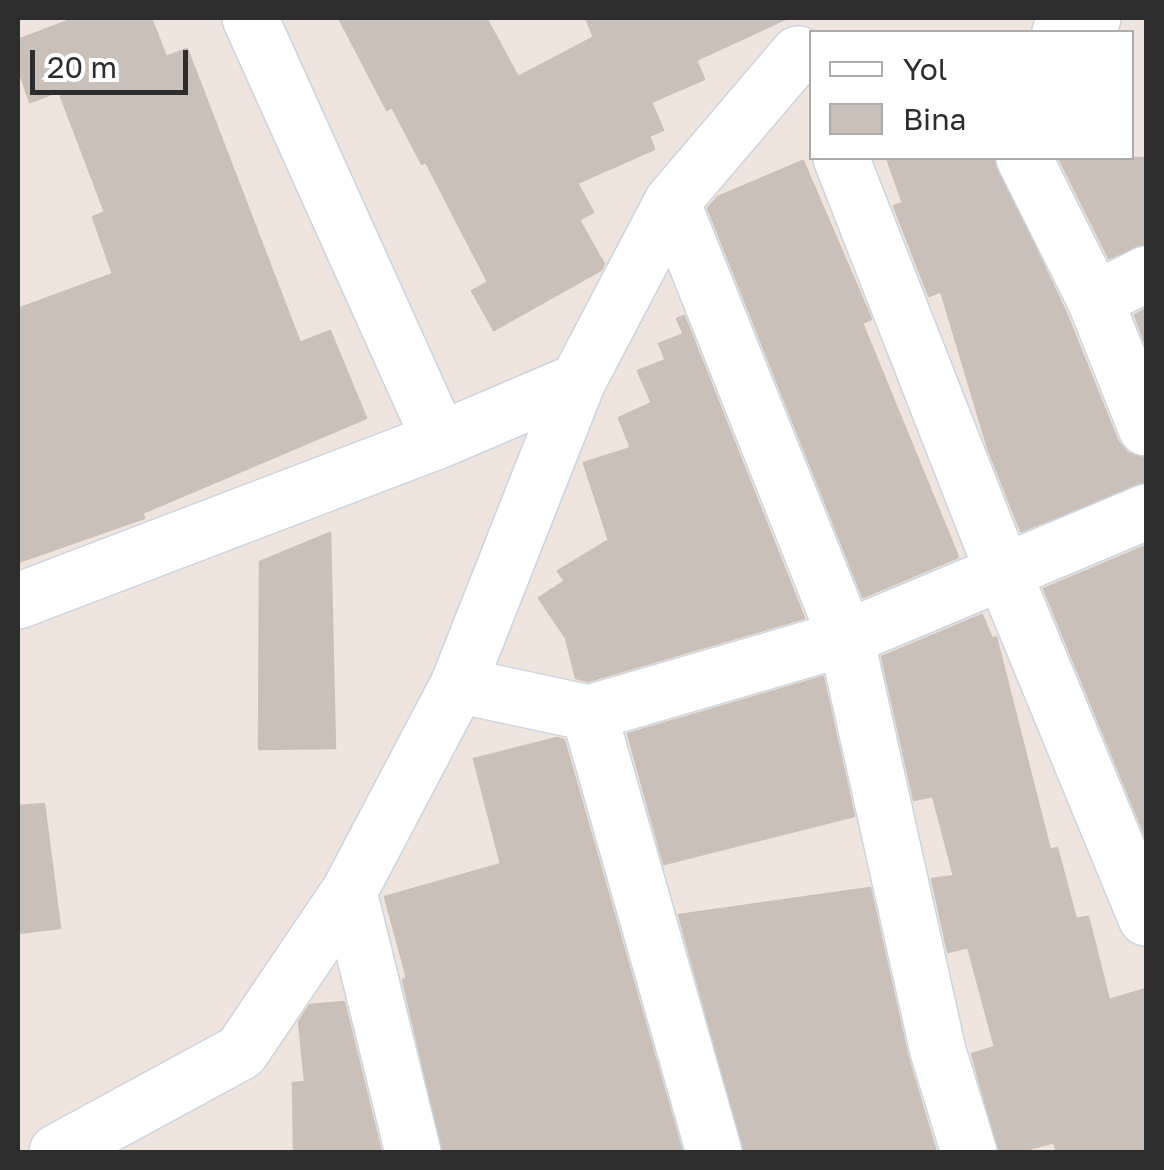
<!DOCTYPE html>
<html>
<head>
<meta charset="utf-8">
<style>
	body { margin:0 }
	#map { position:relative; width:1164px; height:1170px; overflow:hidden; background:#efe4de; font-family:"Golos Text",sans-serif }
	canvas { display:block }
	.frame { position:absolute; inset:0; border:20px solid #2d2d2d; pointer-events:none }
	.legend { position:absolute; left:809px; top:30px; width:325px; height:130px; box-sizing:border-box; background:#fff; border:2px solid #ababab; margin:0; padding:12px 18px; list-style:none; font-size:30px; color:#2d2d2d }
	.legend li { display:flex; align-items:center; gap:20px; height:50px }
	.legend b { width:50px; border:2px solid #ababab }
	.scale { position:absolute; left:30px; top:50px; width:158px; height:45px; box-sizing:border-box; border:5px solid #2d2d2d; border-top:0; padding-left:12px; font-size:30px; line-height:35px; white-space:nowrap; color:#2d2d2d; -webkit-text-stroke:8px #fff; paint-order:stroke }
</style>
</head>
<body>
<div id="map">
<canvas width="1164" height="1170"></canvas>
<div class="frame"></div>
<ul class="legend">
<li><b style="height:12px;background:#fff"></b>Yol</li>
<li><b style="height:28px;background:#c8c0b9"></b>Bina</li>
</ul>
<div class="scale">20 m</div>
</div>
<script>
const c = document.querySelector('canvas').getContext('2d');
c.lineJoin = 'round';
function paint(path, color) { c.fillStyle = color; c.fill(path, 'evenodd'); }
const toPath = rows => new Path2D(rows.map(r => 'M' + r).join(''));
function stroke(path, color, width, dash) { c.strokeStyle = color; c.lineWidth = width; c.lineCap = dash ? 'butt' : 'round'; c.setLineDash(dash || []); c.stroke(path); }
const building = toPath([
	[76,18,151,18,166,57,187,49,300,343,330,331,366,418,142,513,144,518,18,562,18,309,113,274,93,217,105,212,59,91,30,102,18,67,18,40,76,18],
	[339,18,486,18,518,77,594,37,586,18,787,18,696,60,704,79,651,102,663,130,649,136,654,149,577,183,593,212,579,220,604,264,601,270,494,330,472,291,488,282,426,162,422,164,392,107,387,110,339,18],
	[887,158,993,158,1066,313,1117,440,1127,453,1146,458,1146,481,1021,531,988,448,941,291,929,296,894,206,903,203,887,158],
	[1059,158,1146,158,1146,243,1109,258,1059,158],
	[803,161,871,319,862,323,958,557,863,597,708,208,718,197,803,161],
	[1146,309,1146,345,1135,315,1146,309],
	[684,316,804,618,588,681,576,678,566,638,539,598,565,581,558,571,609,540,584,463,631,448,619,418,652,403,638,371,666,360,659,344,684,334,677,319,684,316],
	[330,533,335,748,259,749,260,562,330,533],
	[1146,546,1146,837,1044,589,1146,546],
	[982,615,992,639,996,637,1050,850,1057,848,1076,919,1088,917,1109,1000,1146,989,1146,1152,1057,1152,1054,1142,1018,1152,999,1152,972,1054,995,1047,968,947,948,952,932,879,954,876,933,796,914,800,882,657,982,615],
	[823,677,854,816,664,864,628,734,823,677],
	[557,738,564,740,682,1152,443,1152,403,980,407,978,385,897,501,864,474,759,557,738],
	[44,804,60,928,18,933,18,806,44,804],
	[870,888,908,1058,936,1152,744,1152,679,915,870,888],
	[344,1002,381,1152,294,1152,293,1083,305,1082,299,1022,310,1005,344,1002]
]);
paint(building, '#c8c0b9');
stroke(building, '#cbc0b7', 2.5);
const minor = toPath([
	[250,18,440,440],
	[1060,32,1093,18],
	[841,158,1004,574,1146,918],
	[1024,158,1095,300,1146,428],
	[672,202,846,638,938,1051,969,1152],
	[1095,300,1146,274],
	[18,601,440,440,578,381],
	[458,685,589,713,846,638,1146,512],
	[589,713,714,1152],
	[349,892,413,1152],
	[57,1152,241,1052,349,892,458,685,578,381,672,202,798,54]
]);
stroke(minor, '#ccd4df', 58);
stroke(minor, '#fff', 55);
</script>
</body>
</html>
